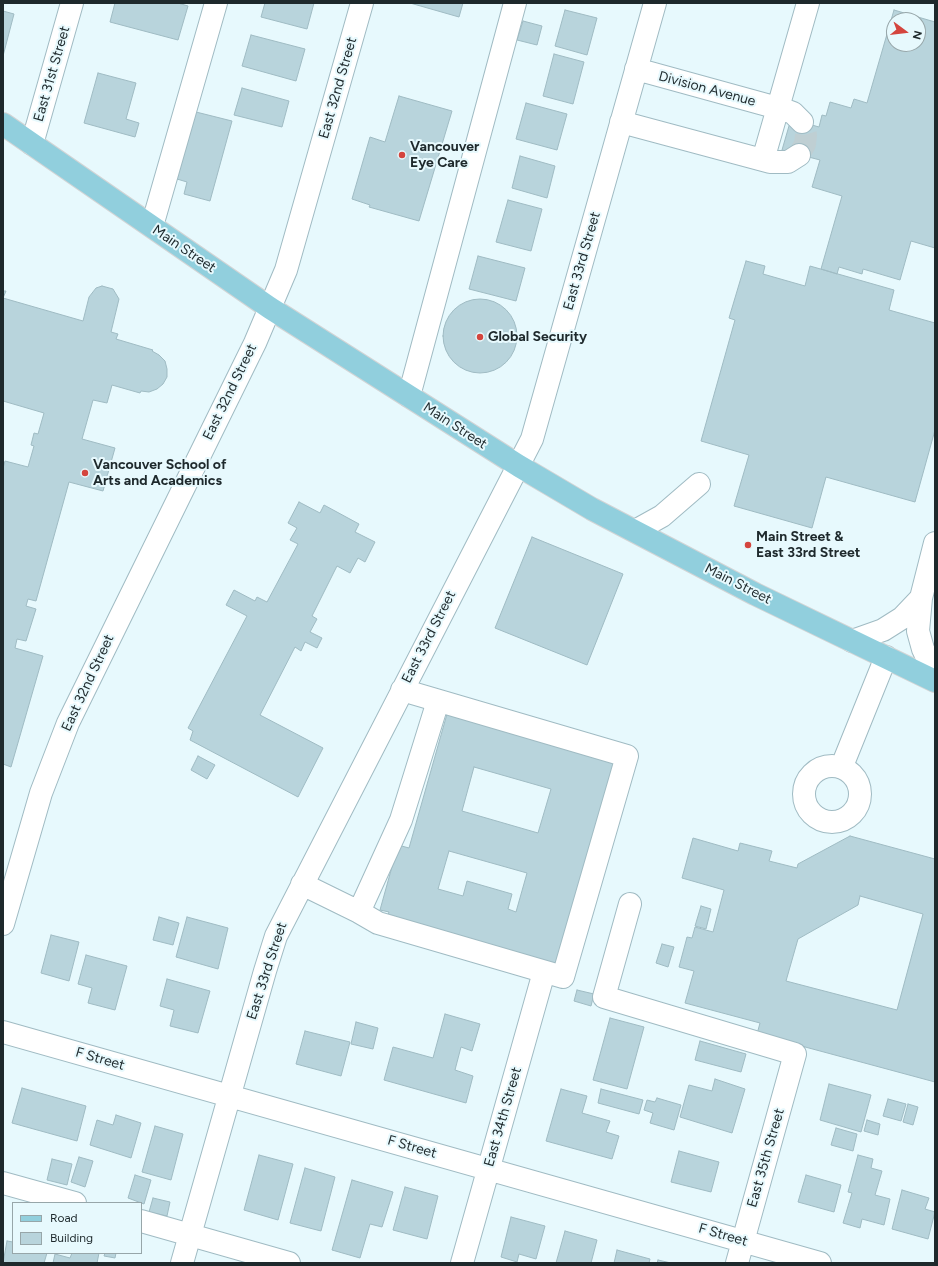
<!DOCTYPE html>
<html>
<head>
<meta charset="utf-8">
<style>
	body { margin:0 }
	#map { position:relative; width:938px; height:1266px; overflow:hidden; background:#e7f9fd; font-family:Figtree,sans-serif }
	canvas { display:block }
	.frame { position:absolute; inset:0; border:4px solid #1e292c; pointer-events:none }
	.legend { position:absolute; left:12px; top:1202px; width:130px; height:52px; box-sizing:border-box; background:#e7f9fd; border:1px solid #97a6a9; margin:0; padding:5px 7px; list-style:none; font-size:12px; color:#1e292c }
	.legend li { display:flex; align-items:center; gap:8px; height:20px }
	.legend b { width:20px; border:1px solid #97a6a9 }
	.north { position:absolute; left:886px; top:12px; width:40px; height:40px; box-sizing:border-box; background:#e7f9fd; border:1px solid #97a6a9; border-radius:50%; rotate:105deg; font-size:11px; font-weight:700; line-height:16px; text-align:center; color:#1e292c }
	.north::after { content:''; display:block; margin:auto; width:14px; height:18px; background:#d4453e; clip-path:polygon(50% 0,100% 100%,50% 72%,0 100%) }
</style>
</head>
<body>
<div id="map">
<canvas width="938" height="1266"></canvas>
<div class="frame"></div>
<ul class="legend">
<li><b style="height:5px;background:#91cfdd"></b>Road</li>
<li><b style="height:11px;background:#b8d4dc"></b>Building</li>
</ul>
<div class="north">N</div>
</div>
<script>
const c = document.querySelector('canvas').getContext('2d');
c.lineJoin = 'round';
function paint(path, color) { c.fillStyle = color; c.fill(path, 'evenodd'); }
const toPath = rows => new Path2D(rows.map(r => 'M' + r).join(''));
function stroke(path, color, width, dash) { c.strokeStyle = color; c.lineWidth = width; c.lineCap = dash ? 'butt' : 'round'; c.setLineDash(dash || []); c.stroke(path); }
function drawText(font, color, halo, rows, align = 'center') {
  c.font = font + ' Figtree,sans-serif'; c.lineWidth = 4; c.setLineDash([]); c.textBaseline = 'middle'; c.strokeStyle = halo; c.fillStyle = color; for (const [text, x, y, turn = 0] of rows) {
    c.save(); c.translate(x, y); c.rotate((+turn || 0) * Math.PI / 180); c.textAlign = isNaN(turn) ? turn : align; if (halo) c.strokeText(text, 0, 0); c.fillText(text, 0, 0); c.restore();
  }
}
const building = toPath([
	[115,3,178,3,188,6,178,40,110,22,115,3],
	[265,3,314,3,307,29,261,17,265,3],
	[410,3,463,3,459,17,410,3],
	[565,10,597,18,587,55,555,46,565,10],
	[894,10,935,22,935,248,911,241,900,280,863,269,862,274,839,267,837,274,821,269,842,196,812,187,820,160,782,150,791,119,819,127,822,115,826,116,830,102,851,108,854,99,867,103,894,10],
	[894,20,918,20,918,44,894,44,894,20],
	[3,11,14,14,3,56,3,11],
	[523,21,542,26,537,45,517,40,523,21],
	[251,35,305,49,296,81,242,66,251,35],
	[554,54,584,62,573,104,543,96,554,54],
	[98,73,136,83,126,119,139,123,135,137,84,123,98,73],
	[242,88,289,101,282,127,234,115,242,88],
	[399,96,452,111,419,221,369,207,370,205,352,199,370,137,385,142,399,96],
	[526,103,567,114,557,150,516,139,526,103],
	[196,112,232,121,210,201,184,194,187,182,177,179,196,112],
	[520,156,555,166,547,198,512,188,520,156],
	[508,200,542,209,531,251,496,242,508,200],
	[478,256,525,268,516,301,469,289,478,256],
	[746,261,765,266,763,274,805,286,810,266,894,290,889,310,935,323,935,430,915,502,826,477,812,528,734,506,749,455,701,441,735,320,729,318,746,261],
	[102,286,113,289,119,299,111,332,118,334,116,339,153,350,152,351,159,355,165,361,167,369,167,377,163,384,157,389,149,392,141,391,140,393,112,385,107,403,93,400,82,439,115,448,103,491,69,482,36,601,28,599,26,606,36,609,26,641,17,639,15,648,43,656,11,767,3,764,3,468,5,461,28,467,34,446,31,445,34,433,38,434,44,413,3,401,3,291,6,291,3,298,83,321,89,297,96,288,102,286],
	'443 336a37 37 0 1 1 74 0a37 37 0 1 1-74 0Z',
	[299,502,320,513,324,505,359,524,355,532,375,542,365,562,358,558,350,573,337,566,312,616,317,619,310,632,322,638,317,648,305,642,301,651,295,647,260,715,323,748,298,797,190,740,193,731,188,728,247,616,226,605,234,590,255,601,257,597,267,602,298,544,290,540,297,528,288,523,299,502],
	[532,537,623,574,587,665,495,628,532,537],
	[447,714,615,762,558,965,387,917,389,912,380,910,398,845,409,848,447,714],
	[474,767,551,789,538,833,462,811,474,767],
	[449,851,527,873,516,912,508,909,512,894,467,881,463,896,438,889,449,851],
	[198,756,215,765,207,779,191,770,198,756],
	[850,836,935,859,935,1082,757,1034,760,1023,685,1003,694,971,679,967,687,937,692,938,695,927,713,932,724,890,682,878,693,838,738,851,740,843,772,851,769,861,797,868,798,864,850,836],
	[860,896,923,914,897,1010,786,981,798,939,858,905,860,896],
	[701,906,711,909,706,929,695,926,701,906],
	[159,917,179,923,173,945,153,940,159,917],
	[187,917,228,928,218,969,176,957,187,917],
	[51,935,79,942,69,981,41,973,51,935],
	[662,944,674,947,668,967,656,963,662,944],
	[86,955,127,966,115,1010,88,1003,92,988,78,984,86,955],
	[167,979,210,991,198,1033,170,1026,174,1010,160,1006,167,979],
	[577,990,594,994,591,1006,574,1001,577,990],
	[445,1014,480,1024,472,1051,461,1047,455,1070,473,1076,466,1103,384,1080,393,1047,433,1058,445,1014],
	[610,1018,644,1027,627,1089,593,1080,610,1018],
	[356,1022,378,1028,373,1049,351,1044,356,1022],
	[305,1031,350,1042,341,1076,296,1064,305,1031],
	[700,1041,746,1054,741,1072,695,1060,700,1041],
	[715,1079,745,1089,732,1133,680,1117,689,1085,712,1091,715,1079],
	[829,1084,871,1095,861,1132,820,1120,829,1084],
	[22,1088,86,1106,77,1141,12,1123,22,1088],
	[561,1089,587,1096,582,1113,610,1121,606,1132,619,1136,612,1159,546,1141,561,1089],
	[601,1089,643,1100,639,1114,598,1103,601,1089],
	[657,1098,681,1105,674,1130,650,1123,653,1113,644,1110,647,1100,655,1102,657,1098],
	[888,1099,906,1104,901,1121,883,1116,888,1099],
	[908,1104,918,1107,913,1125,903,1122,908,1104],
	[116,1115,141,1123,131,1158,90,1145,97,1120,113,1125,116,1115],
	[867,1120,880,1124,878,1135,864,1131,867,1120],
	[155,1126,183,1134,171,1180,142,1172,155,1126],
	[836,1128,857,1134,853,1151,831,1145,836,1128],
	[679,1151,719,1162,711,1192,671,1182,679,1151],
	[259,1155,293,1164,278,1220,244,1210,259,1155],
	[858,1155,873,1159,871,1168,882,1171,875,1195,890,1199,884,1225,862,1219,860,1228,843,1223,852,1193,848,1192,858,1155],
	[79,1157,93,1161,85,1187,71,1182,79,1157],
	[52,1159,72,1164,67,1185,47,1180,52,1159],
	[305,1168,335,1177,321,1231,290,1223,305,1168],
	[135,1175,151,1180,144,1204,128,1198,135,1175],
	[806,1175,841,1185,834,1212,798,1202,806,1175],
	[352,1180,393,1192,382,1227,370,1224,360,1258,332,1250,352,1180],
	[405,1187,438,1196,427,1239,393,1230,405,1187],
	[902,1190,929,1198,925,1209,935,1212,928,1239,892,1229,902,1190],
	[153,1198,170,1202,167,1216,149,1212,153,1198],
	[511,1217,545,1226,536,1259,519,1254,517,1262,501,1257,511,1217],
	[565,1231,597,1240,591,1263,556,1263,565,1231],
	[7,1241,13,1242,13,1253,47,1253,44,1263,3,1263,7,1241],
	[617,1250,650,1259,649,1263,614,1263,617,1250],
	[72,1253,99,1253,97,1263,53,1263,55,1254,70,1258,72,1253],
	[105,1253,116,1253,115,1258,104,1256,105,1253],
	[658,1260,671,1263,657,1263,658,1260]
]);
paint(building, '#b8d4dc');
stroke(building, '#9fbbc3', 1);
stroke(toPath([
	[799,155,805,144,806,135,802,122]
]), '#bfcfd3', 22, [22, 11]);
const minor = toPath([
	[636,69,785,110,793,113,802,122],
	[621,122,770,162,788,162,799,155],
	[32,144,72,3],
	[763,160,808,3],
	[152,226,216,3],
	[409,396,515,3],
	[635,531,662,516,699,484],
	[935,543,921,598,918,631,923,649,935,674],
	[852,641,883,630,902,618,921,598],
	'804 794a28 28 0 1 1 56 0a28 28 0 1 1-56 0Z',
	[842,766,886,657],
	[302,884,359,912,378,923,563,977,627,756,402,690],
	[630,904,604,997,795,1054,737,1263],
	[359,912,401,820,438,701],
	[3,924,41,793,68,723,255,343,286,270,362,3],
	[3,1032,820,1263],
	[3,1183,75,1203],
	[141,1221,289,1263],
	[182,1263,265,971,276,936,532,439,655,3],
	[462,1263,544,972]
]);
const major = toPath([
	[3,124,270,308,519,466,592,509,755,594,935,681]
]);
stroke(minor, '#a0bbc3', 24);
stroke(major, '#d2d4d5', 24);
stroke(minor, '#fff', 22);
stroke(major, '#91cfdd', 22);
for (const [x, y, r, color] of [
	[402,155,4,"#d4453e"],
	[480,337,4,"#d4453e"],
	[85,473,4,"#d4453e"],
	[748,545,4,"#d4453e"]
]) { const dot = new Path2D(); dot.arc(x, y, r, 0, 2 * Math.PI); c.fillStyle = color; c.fill(dot); stroke(dot, '#e7f9fd', 1.5); }
drawText('14px', '#1e292c', '#e7f9fd', [
	["East 31st Street",52,74,-74],
	["East 32nd Street",338,88,-74],
	["Division Avenue",707,89,15],
	["Main Street",184,249,34],
	["East 33rd Street",582,261,-74],
	["East 32nd Street",230,392,-64],
	["Main Street",455,426,33],
	["Main Street",738,584,27],
	["East 33rd Street",429,637,-63],
	["East 32nd Street",88,683,-65],
	["East 33rd Street",267,971,-72],
	["F Street",100,1059,16],
	["East 34th Street",503,1117,-74],
	["F Street",412,1147,16],
	["East 35th Street",766,1158,-74],
	["F Street",723,1235,16]
]);
drawText('bold 14px', '#1e292c', '#e7f9fd', [
	["Vancouver",410,147],
	["Eye Care",410,163],
	["Global Security",488,337],
	["Vancouver School of",93,465],
	["Arts and Academics",93,481],
	["Main Street &",756,537],
	["East 33rd Street",756,553]
], 'left');
</script>
</body>
</html>
